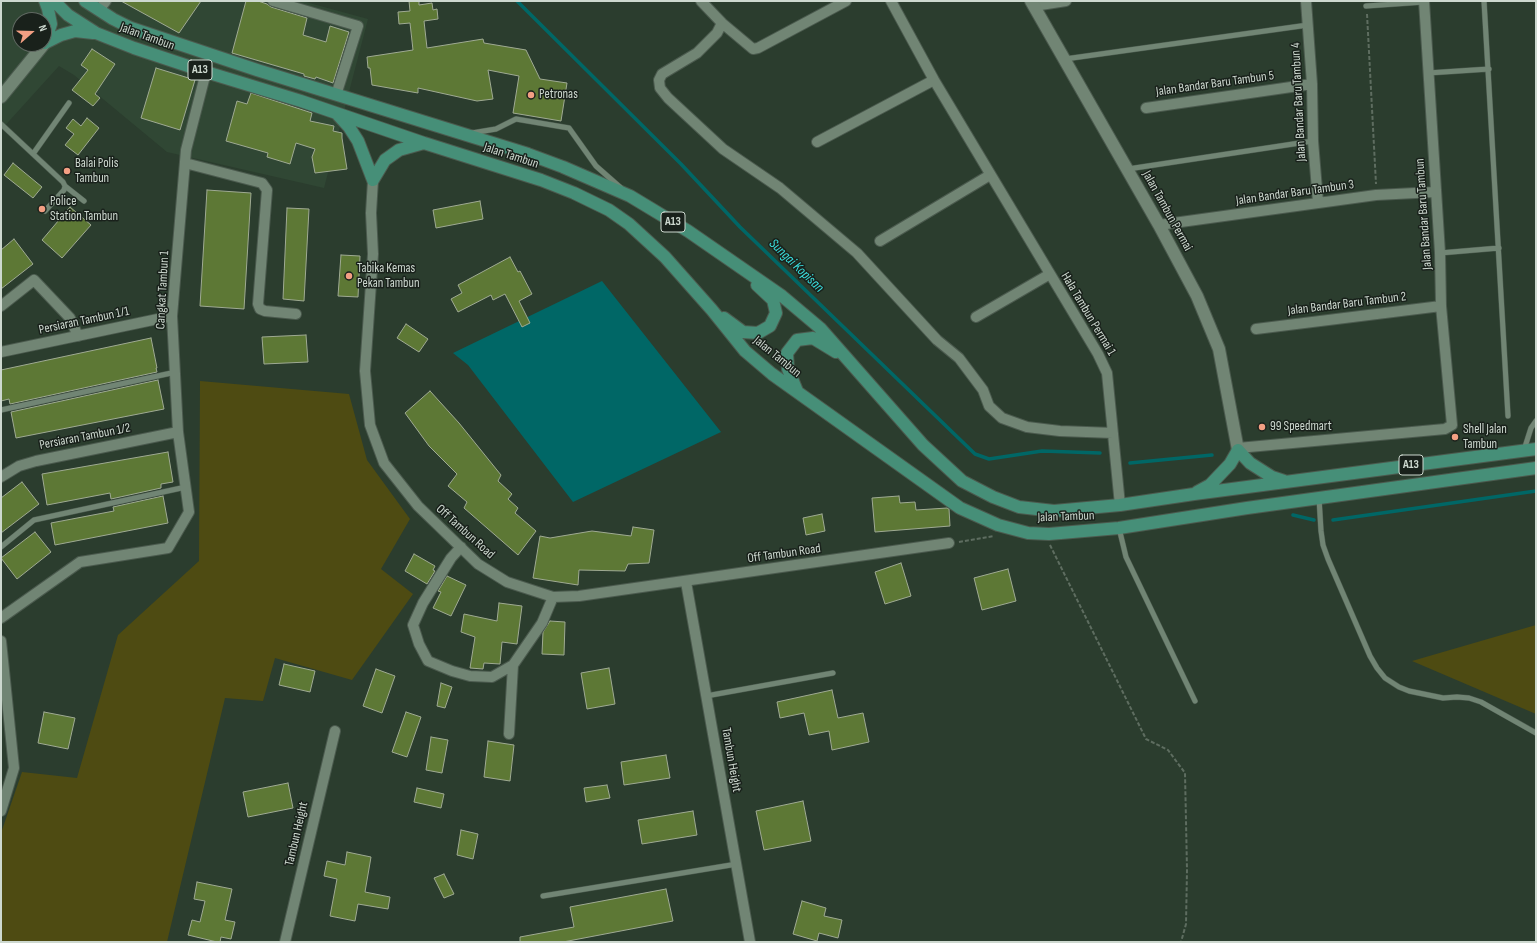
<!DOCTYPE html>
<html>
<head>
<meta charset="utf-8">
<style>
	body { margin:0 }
	#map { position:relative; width:1537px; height:943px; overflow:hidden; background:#2b3d2e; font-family:"Sofia Sans Condensed",sans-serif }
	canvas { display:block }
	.frame { position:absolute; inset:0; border:2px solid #cdd8cf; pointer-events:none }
	.north { position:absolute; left:12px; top:12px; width:40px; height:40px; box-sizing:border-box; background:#19211b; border:1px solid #616a63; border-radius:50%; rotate:70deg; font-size:11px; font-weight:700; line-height:16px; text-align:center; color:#cdd8cf }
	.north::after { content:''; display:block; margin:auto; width:14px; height:18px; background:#f39f83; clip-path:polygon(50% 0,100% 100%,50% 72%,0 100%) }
</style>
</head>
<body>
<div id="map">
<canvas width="1537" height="943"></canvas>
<div class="frame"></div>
<div class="north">N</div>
</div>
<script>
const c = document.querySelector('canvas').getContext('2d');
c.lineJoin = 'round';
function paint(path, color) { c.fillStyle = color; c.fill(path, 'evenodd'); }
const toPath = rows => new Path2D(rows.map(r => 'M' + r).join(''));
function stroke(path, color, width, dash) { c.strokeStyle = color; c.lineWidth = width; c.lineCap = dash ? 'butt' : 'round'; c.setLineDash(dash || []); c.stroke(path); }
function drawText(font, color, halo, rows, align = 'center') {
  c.font = font + ' "Sofia Sans Condensed",sans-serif'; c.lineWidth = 3; c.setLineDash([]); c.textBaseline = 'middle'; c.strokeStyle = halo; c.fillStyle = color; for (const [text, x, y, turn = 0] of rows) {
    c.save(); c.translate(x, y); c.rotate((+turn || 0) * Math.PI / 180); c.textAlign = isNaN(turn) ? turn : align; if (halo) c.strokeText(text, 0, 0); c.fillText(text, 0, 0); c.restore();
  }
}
paint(toPath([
	[1,1,302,1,368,19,324,188,167,152,74,75,59,66,1,130],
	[20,20,44,20,44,44,20,44]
]), '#304734');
paint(toPath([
	[200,381,349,394,367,460,410,519,381,569,413,594,352,680,275,658,263,701,225,698,167,942,1,942,1,833,22,772,77,778,118,635,199,561],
	[1536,625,1536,714,1412,661]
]), '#4e4b12');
paint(toPath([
	[602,281,721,432,573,502,468,365,453,353]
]), '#006766');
stroke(toPath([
	[517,1,681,164,740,227,975,454,989,459,1042,451,1100,453],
	[1130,463,1212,455],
	[1293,515,1314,520],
	[1333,520,1536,491]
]), '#006766', 3.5);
const building = toPath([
	[121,1,201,1,179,33,121,1],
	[246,1,258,1,267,4,271,7,307,18,303,35,326,42,330,26,349,32,333,83,316,77,315,79,304,76,304,74,232,53,246,1],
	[409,1,419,1,419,5,432,3,433,10,437,9,438,19,424,21,427,48,483,39,484,43,526,50,540,79,567,83,561,121,513,113,519,76,488,70,493,99,477,101,418,88,418,93,372,85,370,68,368,68,367,57,413,50,410,23,399,24,398,12,410,11,409,1],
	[92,49,115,64,95,94,100,98,93,106,72,90,88,70,81,65,92,49],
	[156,68,195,80,180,130,141,118,156,68],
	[251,93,312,113,310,121,334,126,333,131,342,133,342,138,347,169,315,173,312,157,315,149,296,143,290,164,267,157,268,153,226,141,237,101,247,104,251,93],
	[87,118,99,128,78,155,65,145,74,134,66,128,73,119,81,126,87,118],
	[13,163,42,187,33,198,4,175,13,163],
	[207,190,251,193,244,309,200,306,207,190],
	[480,201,483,219,436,228,433,210,480,201],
	[70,207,91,225,62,258,42,240,70,207],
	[287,208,309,209,304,301,283,299,287,208],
	[14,239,33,264,1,289,1,250,14,239],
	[341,255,360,256,358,297,338,296,341,255],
	[510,257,518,272,520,271,532,294,519,301,530,323,522,327,505,294,493,300,491,295,458,312,451,299,462,293,458,285,510,257],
	[406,324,428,339,419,352,397,338,406,324],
	[306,335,308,362,264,364,262,337,306,335],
	[151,338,157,368,156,368,157,372,10,404,9,399,1,401,1,370,151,338],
	[158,380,164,409,16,438,11,412,158,380],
	[430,391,459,423,501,475,498,481,512,494,508,499,518,508,515,513,536,531,518,555,464,508,467,502,448,486,457,474,429,446,405,413,430,391],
	[168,452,173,482,161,484,161,488,111,499,110,493,47,505,42,474,168,452],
	[22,482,39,504,1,533,1,498,22,482],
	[163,496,168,523,55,545,51,523,114,511,113,507,163,496],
	[899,496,900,503,915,502,916,510,947,508,949,509,950,526,875,532,872,498,899,496],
	[822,514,825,531,806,535,803,518,822,514],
	[633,527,654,530,649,563,628,564,625,571,579,570,578,585,533,578,540,536,550,538,592,531,631,536,633,527],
	[35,532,51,552,17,579,1,558,35,532],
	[414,554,435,566,433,570,435,571,427,584,405,571,414,554],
	[901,563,911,596,885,604,875,572,901,563],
	[1008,569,1016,601,982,610,974,578,1008,569],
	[447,576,466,585,451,616,433,608,441,592,438,591,447,576],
	[499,603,522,606,517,644,502,642,500,664,484,663,483,669,470,668,475,637,461,632,464,614,497,621,499,603],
	[550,621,565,622,564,655,542,654,543,632,550,621],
	[284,664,315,671,310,692,279,685,284,664],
	[609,668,615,704,587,709,581,673,609,668],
	[376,669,395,676,382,713,363,706,376,669],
	[441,683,452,687,445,708,437,706,441,683],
	[832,690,838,718,863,713,869,742,832,750,829,731,809,735,804,713,780,718,777,702,832,690],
	[44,712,75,718,68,749,38,743,44,712],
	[406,712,421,717,407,757,392,752,406,712],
	[431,737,448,740,442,773,426,770,431,737],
	[488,741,514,745,510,781,484,777,488,741],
	[666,755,670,778,624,785,621,762,666,755],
	[288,783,293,808,248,817,243,792,288,783],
	[607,785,610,798,586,802,584,788,607,785],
	[417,788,444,794,441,808,414,802,417,788],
	[803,801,811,841,764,850,756,811,803,801],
	[693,811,697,835,642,844,638,820,693,811],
	[461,830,478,834,473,859,457,855,461,830],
	[347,852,371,857,365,892,390,897,388,909,358,904,355,921,330,916,337,879,324,876,327,861,345,865,347,852],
	[444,874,454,894,444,898,434,878,444,874],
	[197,882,232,889,225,920,235,922,231,939,221,937,220,942,217,942,188,935,192,920,200,922,205,901,194,899,197,882],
	[666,889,673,921,563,942,520,942,520,937,574,927,570,907,666,889],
	[802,901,826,908,824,916,842,920,838,938,819,933,817,941,793,934,802,901]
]);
paint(building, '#5d7835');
stroke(building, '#9faa93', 1);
const lane = toPath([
	[1484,1,1508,416],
	[1366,6,1424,2],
	[1065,59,1308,25],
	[1428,73,1489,69],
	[1,124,63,182,65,186,64,190,45,211],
	[472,133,496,129,516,119,569,128,596,166,621,188],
	[33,154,69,103],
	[1128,169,1313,141],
	[65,186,84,201],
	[1440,253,1499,248],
	[1,410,176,372],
	[1524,450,1531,428,1536,421],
	[1319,498,1321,531,1323,545,1328,559,1370,656,1377,668,1385,678,1399,687,1409,691,1443,698,1457,697,1469,698,1481,702,1536,733],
	[1119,528,1126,557,1195,701],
	[1,547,34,520,186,487],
	[706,696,833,673],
	[543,896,737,864]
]);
const street = toPath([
	[273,1,358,26,336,95],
	[701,1,722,23,753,49,758,48,846,1],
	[891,1,934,80,1098,354,1107,373,1120,505],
	[1306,1,1312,84,1313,141,1318,202],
	[1034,6,1066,1],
	[99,10,106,1],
	[722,23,717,33,697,53,662,74,659,80,660,88,668,98,723,149,780,188,857,253,937,340,959,358,983,390,989,406,1002,418,1027,427,1060,431,1113,433],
	[1146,108,1312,84],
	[817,142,934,80],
	[185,163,262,183,267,190,258,304,260,309,265,311,296,314],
	[373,180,371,213,373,254,365,371,370,425,384,463,418,506,478,564,507,582,553,597,579,596,949,543],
	[1159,225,1376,195,1435,192],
	[880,241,990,175],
	[1,306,34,280,70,318,78,336],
	[976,317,1050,274],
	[1256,329,1441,306],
	[1,352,172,316],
	[1238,448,1445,429,1452,425,1441,306,1440,253,1424,1],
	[1,477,19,466,36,461,178,432],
	[461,547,451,558,423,603,413,625,419,644,428,661,452,671,470,676,492,677,513,665,542,623,553,597],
	[686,582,750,942],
	[1,618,80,562,168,548,189,512,178,432,172,316,186,150,206,72],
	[1,641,14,768,1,811],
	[509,734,513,665],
	[285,942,335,731]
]);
const secondary = toPath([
	[1031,1,1159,225,1197,296,1219,349,1238,450],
	[1,97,44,44]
]);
const primary = toPath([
	[54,1,68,15,96,33,134,48,206,72,301,101,424,143,541,180,574,193,609,210,629,224,665,257,712,310,745,351,772,374,960,508,998,525,1028,533,1049,534,1119,528,1247,508,1536,468],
	[85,1,113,19,131,28,257,70,528,154,563,167,630,196,688,231,782,296,820,328,923,445,962,481,993,497,1019,507,1054,511,1120,505,1194,494,1536,449],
	[45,43,61,35,75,31,93,33],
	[45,43,51,24,48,9,45,1],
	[338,115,349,127,358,141,373,180],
	[373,180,385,160,399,150,424,143],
	[724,318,743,332,758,333,770,326,776,313,773,300,757,285],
	[797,391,788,369,787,353,797,340,813,338,836,352],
	[1197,492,1210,485,1230,464,1238,450,1250,463,1272,477,1284,481]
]);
stroke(lane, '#4b5a4e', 6);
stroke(street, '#4b5a4e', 12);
stroke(secondary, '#4b5a4e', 14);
stroke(primary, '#4b5a4e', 14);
stroke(toPath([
	[1367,14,1376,184],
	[959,542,994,536],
	[1050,545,1146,739,1168,750,1185,773,1187,870,1186,924,1181,942]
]), '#5e6d60', 2, [4, 2]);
stroke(lane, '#718574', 5);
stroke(street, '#718574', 10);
stroke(secondary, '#718574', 12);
stroke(primary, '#468f78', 12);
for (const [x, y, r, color] of [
	[531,95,4,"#f39f83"],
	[67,171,4,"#f39f83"],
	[42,209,4,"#f39f83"],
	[349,276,4,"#f39f83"],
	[1262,427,4,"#f39f83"],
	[1455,437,4,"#f39f83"]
]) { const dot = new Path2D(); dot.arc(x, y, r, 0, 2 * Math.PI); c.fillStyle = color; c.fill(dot); stroke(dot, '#19211b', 1.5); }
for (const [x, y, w] of [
	[200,70,24],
	[673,222,24],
	[1411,465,24]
]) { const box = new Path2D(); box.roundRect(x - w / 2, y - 10, w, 20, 3); c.fillStyle = '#19211b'; c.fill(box); stroke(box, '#cdd8cf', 1); }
drawText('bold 12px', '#cdd8cf', null, [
	["A13",200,70],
	["A13",673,222],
	["A13",1411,465]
]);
drawText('13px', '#cdd8cf', '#19211b', [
	["Jalan Tambun",147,37,20],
	["Jalan Bandar Baru Tambun 5",1215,84,-8],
	["Jalan Bandar Baru Tambun 4",1299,102,-93],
	["Jalan Tambun",511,156,18],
	["Jalan Bandar Baru Tambun 3",1295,193,-8],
	["Jalan Tambun Permai",1167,211,61],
	["Jalan Bandar Baru Tambun",1424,214,-94],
	["Cangkat Tambun 1",163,290,-87],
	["Jalan Bandar Baru Tambun 2",1347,304,-7],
	["Hala Tambun Permai 1",1088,314,59],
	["Persiaran Tambun 1/1",84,321,-12],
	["Jalan Tambun",777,357,39],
	["Persiaran Tambun 1/2",85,437,-11],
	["Jalan Tambun",1066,517,-2],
	["Off Tambun Road",465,532,42],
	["Off Tambun Road",784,554,-8],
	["Tambun Height",731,760,80],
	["Tambun Height",297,834,-77]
]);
drawText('13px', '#cdd8cf', '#19211b', [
	["Petronas",539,95],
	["Balai Polis",75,164],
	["Tambun",75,179],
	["Police",50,202],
	["Station Tambun",50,217],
	["Tabika Kemas",357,269],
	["Pekan Tambun",357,284],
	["99 Speedmart",1270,427],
	["Shell Jalan",1463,430],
	["Tambun",1463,445]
], 'left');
drawText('italic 14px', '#3adfde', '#19211b', [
	["Sungai Kopisan",796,266,44]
]);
</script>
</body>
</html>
